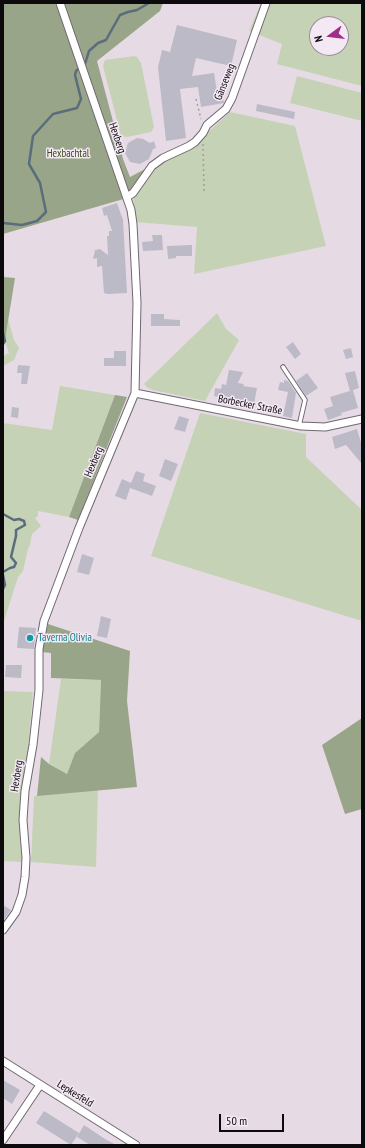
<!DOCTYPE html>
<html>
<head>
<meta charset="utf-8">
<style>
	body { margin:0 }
	#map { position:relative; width:365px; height:1148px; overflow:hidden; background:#e6dbe5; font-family:"PT Sans Narrow",sans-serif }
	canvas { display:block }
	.frame { position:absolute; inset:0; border:4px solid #0d0a0d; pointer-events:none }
	.north { position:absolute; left:309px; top:16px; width:40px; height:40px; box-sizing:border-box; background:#f3e8f3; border:1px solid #978f97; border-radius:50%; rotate:255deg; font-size:11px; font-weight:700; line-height:16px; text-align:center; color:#0d0a0d }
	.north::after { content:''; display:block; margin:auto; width:14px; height:18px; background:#a02d88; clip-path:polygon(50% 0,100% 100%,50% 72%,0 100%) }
	.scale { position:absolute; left:219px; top:1114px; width:65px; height:18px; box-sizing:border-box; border:2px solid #0d0a0d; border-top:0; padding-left:5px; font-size:12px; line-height:14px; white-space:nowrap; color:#0d0a0d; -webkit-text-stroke:3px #f3e8f3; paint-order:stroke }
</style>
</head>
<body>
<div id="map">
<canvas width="365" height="1148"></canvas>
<div class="frame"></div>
<div class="north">N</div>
<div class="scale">50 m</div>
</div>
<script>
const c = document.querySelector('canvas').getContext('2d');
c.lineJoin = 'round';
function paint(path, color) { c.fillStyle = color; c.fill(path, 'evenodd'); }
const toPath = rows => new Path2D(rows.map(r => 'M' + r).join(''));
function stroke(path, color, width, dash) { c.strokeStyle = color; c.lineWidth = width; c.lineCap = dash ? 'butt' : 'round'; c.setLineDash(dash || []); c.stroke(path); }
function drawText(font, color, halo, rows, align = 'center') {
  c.font = font + ' "PT Sans Narrow",sans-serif'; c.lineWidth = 3; c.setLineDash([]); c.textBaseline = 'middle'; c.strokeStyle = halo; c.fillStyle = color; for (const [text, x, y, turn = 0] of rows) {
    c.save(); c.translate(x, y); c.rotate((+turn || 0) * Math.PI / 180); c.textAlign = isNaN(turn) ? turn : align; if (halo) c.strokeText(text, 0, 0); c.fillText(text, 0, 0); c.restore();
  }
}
paint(toPath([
	[261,3,362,3,362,86,277,64,282,44,249,31],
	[317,24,341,24,341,48,317,48],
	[134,56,137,57,141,63,154,127,151,132,127,137,121,136,103,66,105,60],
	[297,76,362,93,362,121,290,103],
	[230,112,295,126,326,246,194,274,197,227,135,222,133,193,156,165,192,147],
	[3,258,4,274,6,283,7,315,14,340,19,348,14,360,3,366,3,356,9,353,3,335],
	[217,313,226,329,239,340,205,401,153,390,148,388,144,384],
	[60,386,115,395,69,517,38,511,38,516,35,518,41,526,32,534,30,545,28,549,23,571,18,577,3,624,3,423,52,430],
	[200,413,306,434,306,457,362,510,362,621,151,556],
	[61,679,101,680,99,732,75,753,67,774,49,764],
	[3,691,33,692,27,761,21,792,20,834,23,862,3,861],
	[98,789,96,867,31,862,34,796]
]), '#c6d2b5');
paint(toPath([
	[3,3,163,3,160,11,97,61,123,159,130,177,145,169,127,198,3,234],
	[3,277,15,278,3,352],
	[115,395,127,397,78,520,69,517],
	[48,624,130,651,127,701,137,787,37,796,41,757,49,764,67,774,75,753,99,732,101,680,51,678,51,653,42,652],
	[362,718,362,809,345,814,322,745]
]), '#99a588');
stroke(toPath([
	[3,223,22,225,37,221,46,212,40,183,29,164,33,136,53,114,77,108,81,99,75,75,76,71,85,64,89,51,98,43,106,40,120,15,128,12,137,10,149,3],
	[3,333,5,341,3,344],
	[3,514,14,520,19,519,24,521,25,525,16,530,16,536,11,557,16,563,14,567,10,568,3,572],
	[3,575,5,585,3,589]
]), '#596d7c', 2.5);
paint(toPath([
	[177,25,237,40,231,66,196,58,192,76,214,73,217,92,222,91,224,103,201,107,198,87,180,89,186,138,166,141,158,67,162,50,170,52],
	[257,104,295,112,294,119,256,111],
	[137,138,143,139,150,143,154,141,156,148,153,149,149,159,140,164,130,162,125,153,128,143],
	[117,203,123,220,127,293,108,294,104,293,102,266,97,267,97,258,93,259,95,250,100,249,108,255,107,236,109,236,109,231,112,231,107,215,104,216,102,208],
	[152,235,162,235,163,250,143,251,142,242,153,241],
	[192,245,192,256,176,256,176,258,168,259,167,246],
	[151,314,164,314,164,319,180,320,180,326,151,326],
	[293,342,301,354,295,359,286,347],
	[351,348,353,357,346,359,343,350],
	[114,351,126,351,126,366,104,366,104,358,114,358],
	[18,365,30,366,27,384,21,384,22,373,17,373],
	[229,370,243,372,238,383,244,384,243,386,257,388,254,404,214,396,215,388,221,389,222,384,226,385],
	[355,371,359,388,350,391,345,373],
	[307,373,318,388,306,396,296,381],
	[284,380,288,381,296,393,292,418,283,416,288,392,278,390,280,382,284,383],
	[353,390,358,408,341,413,342,415,328,420,324,409,333,406,330,397],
	[12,407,19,408,18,418,11,417],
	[179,416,189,419,185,432,174,429],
	[357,429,362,446,362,464,346,445,335,449,332,437],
	[165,459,178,464,171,481,159,476],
	[136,471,145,474,143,481,156,486,152,496,130,488,126,500,115,496,122,479,131,483],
	[82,554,94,558,89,575,77,572],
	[101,616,111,619,107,638,97,636],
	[19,627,36,628,34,649,17,648],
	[6,665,22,665,21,678,5,677],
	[3,905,11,910,3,921],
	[3,1080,20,1090,12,1104,3,1098],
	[44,1111,79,1133,71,1145,36,1123],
	[84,1125,105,1139,116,1145,90,1145,77,1137]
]), '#bcbac7');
const lane = toPath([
	[283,367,305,400,299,426]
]);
const street = toPath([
	[127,197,133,193,152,166,163,158,189,146,195,142,203,133,207,125,226,109,232,98,266,3],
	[135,393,301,426,325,427,362,419],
	[3,930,16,912,22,895,25,877,26,858,23,820,25,791,33,745,39,690,39,649,44,621,79,528,135,393,137,303,133,224,131,210,60,3],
	[3,1061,136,1145],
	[3,1140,40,1085]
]);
stroke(lane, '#716871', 5.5);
stroke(street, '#716871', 9);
stroke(toPath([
	[196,99,201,119],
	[203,144,204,191]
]), '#a49ca4', 1.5, [2, 3]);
stroke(lane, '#fff', 3.5);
stroke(street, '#fff', 7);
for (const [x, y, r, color] of [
	[30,638,4,"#0f9aa8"]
]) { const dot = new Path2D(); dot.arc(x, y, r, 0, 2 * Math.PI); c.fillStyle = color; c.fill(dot); stroke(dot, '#f3e8f3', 1.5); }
drawText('11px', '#0d0a0d', '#f3e8f3', [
	["Gänseweg",225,82,-68],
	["Hexberg",117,138,71],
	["Borbecker Straße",250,405,11],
	["Hexberg",94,462,-67],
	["Hexberg",17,776,-81],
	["Lepkesfeld",75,1094,32]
]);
drawText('11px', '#39491a', '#f3e8f3', [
	["Hexbachtal",68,154]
]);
drawText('11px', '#0d838f', '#f3e8f3', [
	["Taverna Olivia",38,638]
], 'left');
</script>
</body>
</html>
